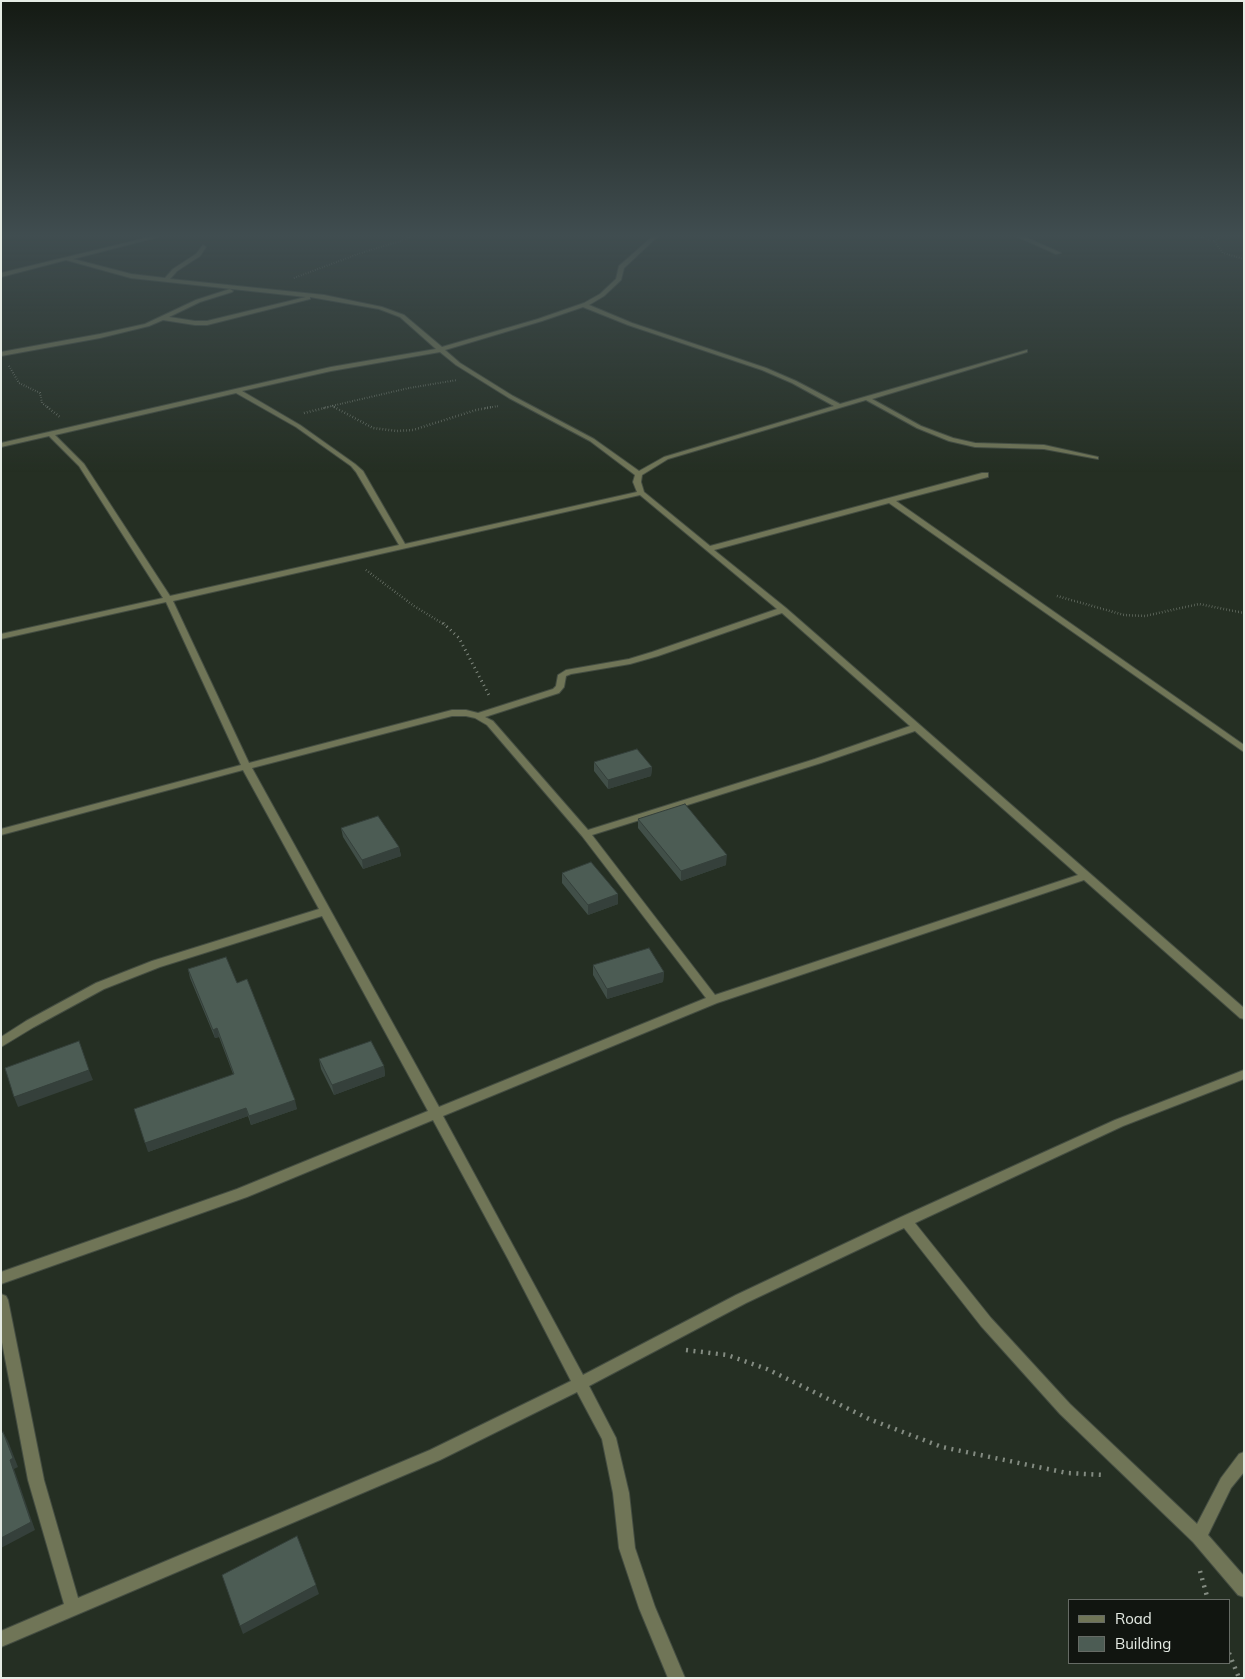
<!DOCTYPE html>
<html>
<head>
<meta charset="utf-8">
<style>
	body { margin:0 }
	#map { position:relative; width:1245px; height:1679px; overflow:hidden; background:#252f23; font-family:Mulish,sans-serif }
	canvas { display:block }
	.frame { position:absolute; inset:0; border:2px solid #e5ebe4; pointer-events:none }
	.legend { position:absolute; left:1068px; top:1599px; width:162px; height:65px; box-sizing:border-box; background:#111510; border:1px solid #666b65; margin:0; padding:6px 9px; list-style:none; font-size:15px; color:#e5ebe4 }
	.legend li { display:flex; align-items:center; gap:10px; height:25px }
	.legend b { width:25px; border:1px solid #666b65 }
</style>
</head>
<body>
<div id="map">
<canvas width="1245" height="1679"></canvas>
<div class="frame"></div>
<ul class="legend">
<li><b style="height:6px;background:#707557"></b>Road</li>
<li><b style="height:14px;background:#4c5c54"></b>Building</li>
</ul>
</div>
<script>
const c = document.querySelector('canvas').getContext('2d');
c.lineJoin = 'round';
const toPath = rows => new Path2D(rows.map(r => 'M' + r).join(''));
function stroke(path, color, width, dash) { c.strokeStyle = color; c.lineWidth = width; c.lineCap = dash ? 'butt' : 'round'; c.setLineDash(dash || []); c.stroke(path); }
function paint(path, color) { c.fillStyle = color; c.fill(path, 'evenodd'); }
const street = toPath([
	[150,237,158,237,73,259,131,274,165,278,173,269,196,254,203,245,206,247,200,256,177,271,170,279,324,295,382,307,404,315,442,347,538,319,584,303,600,294,616,279,619,266,652,237,657,237,624,268,621,280,604,296,589,305,632,323,766,368,796,381,840,404,1027,350,1027,352,872,399,921,426,953,438,975,443,1044,445,1098,457,1098,459,1044,449,975,447,949,441,917,428,866,400,668,459,642,475,641,482,644,492,710,546,982,473,988,473,988,477,896,501,1244,745,1244,752,889,503,714,550,786,608,1244,1008,1244,1019,1240,1018,1084,880,717,1003,443,1116,583,1375,736,1295,901,1217,1115,1120,1244,1070,1244,1079,1123,1126,915,1223,991,1318,1070,1404,1197,1524,1221,1478,1239,1454,1244,1452,1244,1472,1231,1488,1208,1535,1244,1576,1244,1597,1238,1595,1193,1542,1060,1414,981,1326,904,1228,746,1303,589,1386,616,1438,629,1493,635,1548,655,1607,685,1678,668,1678,639,1608,619,1548,613,1493,602,1439,577,1392,440,1460,1,1647,1,1631,64,1604,28,1480,1,1337,1,1294,6,1296,8,1300,44,1480,78,1598,430,1450,571,1381,508,1259,433,1120,247,1197,1,1284,1,1272,237,1189,428,1111,322,916,160,967,104,989,34,1027,1,1047,1,1037,26,1021,96,983,152,961,319,909,243,770,1,835,1,829,241,765,166,602,1,639,1,634,163,598,79,466,49,436,1,447,1,443,331,367,436,349,400,317,379,309,310,297,310,299,207,325,195,325,163,320,149,326,100,338,1,356,1,352,100,334,145,324,196,300,230,289,233,291,232,292,200,302,169,317,195,321,207,321,306,297,131,278,66,260,1,277,1,273,150,237],
	[583,307,628,325,762,370,792,383,834,406,664,457,639,471,594,439,513,396,460,363,445,350,542,321,583,307],
	[440,352,456,365,509,398,590,441,635,475,633,482,637,492,405,544,363,471,355,464,300,425,242,391,331,371,440,352],
	[236,393,296,427,351,466,356,472,399,545,170,596,84,464,55,435,236,393],
	[640,495,777,609,652,652,629,659,566,670,558,675,556,686,553,689,478,713,466,710,452,710,249,763,173,601,640,495],
	[782,613,910,726,815,759,588,830,493,721,485,717,559,693,564,687,566,676,571,674,630,664,658,656,782,613],
	[452,716,466,716,475,718,487,725,582,836,706,998,439,1107,252,768,452,716],
	[915,731,1078,875,715,995,592,835,821,763,915,731],
	[1018,237,1025,237,1061,253,1056,254,1018,237]
]);
stroke(street, '#444d42', 2);
stroke(toPath([
	[1196,237,1214,241,1223,253,1244,259],
	[1214,241,1223,237],
	[294,278,358,254,413,237],
	[9,366,19,383,40,393,42,403,49,408],
	[332,406,336,408],
	[323,408,409,388,457,380],
	[485,408,499,406]
]), '#838b81', 2, [0.5, 2]);
stroke(toPath([
	[47,407,60,417],
	[334,407,373,428,397,431,413,430,476,410,492,407],
	[304,413,329,407],
	[366,570,414,606,445,625],
	[1057,596,1124,615,1145,616,1199,604,1244,613]
]), '#838b81', 2.5, [0.5, 2.5]);
stroke(toPath([
	[443,623,459,638,490,697]
]), '#838b81', 3, [1, 4]);
stroke(toPath([
	[686,1350,727,1355,767,1369,869,1419,942,1447,1067,1473,1105,1475],
	[1200,1571,1208,1600],
	[1229,1653,1239,1678]
]), '#838b81', 4.5, [2, 5.5]);
paint(street, '#707557');
paint(toPath([
	[594,762,652,767,651,776,608,789,594,771],
	[638,819,726,865,681,881,638,828],
	[341,828,399,847,401,856,363,869,343,837],
	[562,873,618,894,618,904,588,915,562,883],
	[593,965,664,972,663,982,607,999,593,975],
	[188,969,237,983,297,1109,251,1125,248,1116,148,1152,233,1074,219,1037,215,1038,190,978],
	[319,1059,384,1066,385,1076,334,1095,321,1069]
]), '#414f48');
paint(toPath([
	[652,767,651,776,608,789,608,780],
	[399,847,401,856,363,869,362,860],
	[727,855,726,865,681,881,681,871],
	[618,894,618,904,588,915,588,905],
	[664,972,663,982,607,999,607,989],
	[217,1028,219,1037,215,1038,213,1030],
	[384,1066,385,1076,334,1095,332,1085],
	[89,1070,93,1080,18,1107,14,1097],
	[295,1100,297,1109,251,1125,249,1116],
	[246,1108,248,1116,148,1152,145,1143],
	[3,1432,8,1441,18,1467,14,1469,35,1530,1,1548,1,1538,10,1460],
	[316,1585,319,1594,243,1634,240,1626]
]), '#35403b');
const building = toPath([
	[637,749,652,767,608,780,594,762,637,749],
	[685,804,727,855,681,871,638,819,685,804],
	[378,816,399,847,362,860,341,828,378,816],
	[591,862,618,894,588,905,562,873,591,862],
	[649,948,664,972,607,989,593,965,649,948],
	[226,957,237,983,247,979,295,1100,249,1116,246,1108,145,1143,134,1109,234,1074,217,1028,213,1030,188,969,226,957],
	[79,1041,89,1070,14,1097,5,1068,79,1041],
	[371,1041,384,1066,332,1085,319,1059,371,1041],
	[3,1432,13,1458,10,1460,31,1522,1,1538,1,1433,3,1432],
	[297,1536,316,1585,240,1626,222,1575,297,1536]
]);
paint(building, '#4c5c54');
stroke(building, '#35403b', 1);
const sky = c.createLinearGradient(0, 0, 0, 472);
sky.addColorStop(0, '#141a13');
sky.addColorStop(0.5, '#404d50');
sky.addColorStop(1, '#404d5000');
c.fillStyle = sky;
c.fillRect(0, 0, 1245, 472);
</script>
</body>
</html>
